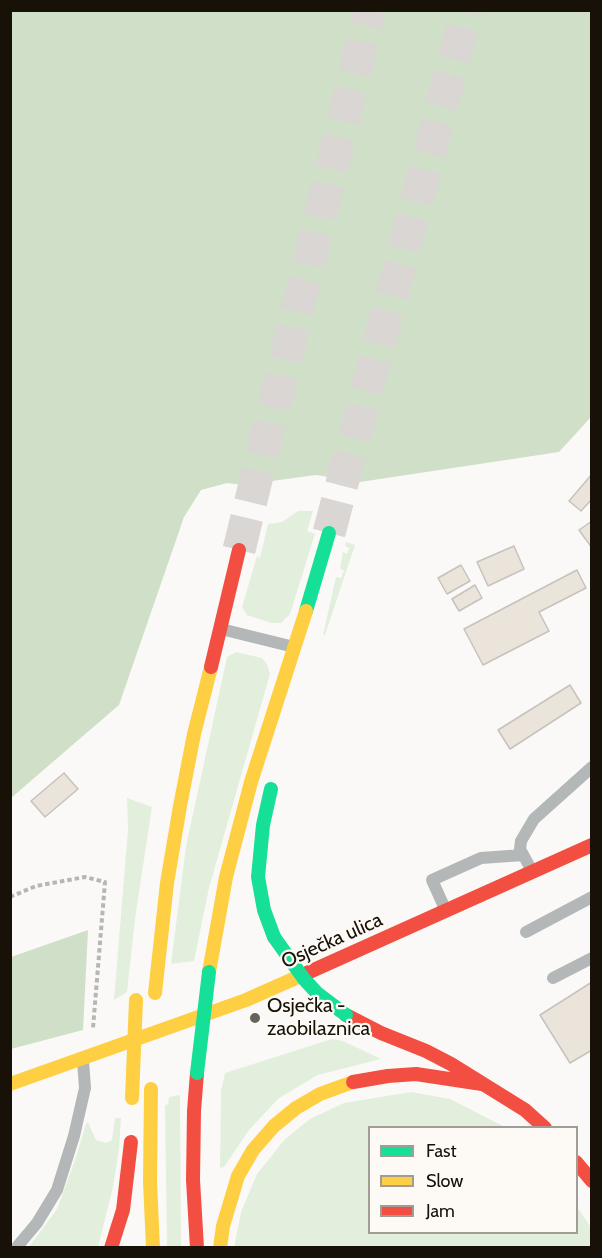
<!DOCTYPE html>
<html>
<head>
<meta charset="utf-8">
<style>
	body { margin:0 }
	#map { position:relative; width:602px; height:1258px; overflow:hidden; background:#fbf9f7; font-family:Cabin,sans-serif }
	canvas { display:block }
	.frame { position:absolute; inset:0; border:12px solid #171108; pointer-events:none }
	.legend { position:absolute; left:368px; top:1126px; width:210px; height:108px; box-sizing:border-box; background:#fdfaf5; border:2px solid #a19d96; margin:0; padding:8px 10px; list-style:none; font-size:18px; color:#171108 }
	.legend li { display:flex; align-items:center; gap:12px; height:30px }
	.legend b { width:30px; border:2px solid #a19d96 }
</style>
</head>
<body>
<div id="map">
<canvas width="602" height="1258"></canvas>
<div class="frame"></div>
<ul class="legend">
<li><b style="height:8px;background:#16e098"></b>Fast</li>
<li><b style="height:8px;background:#ffcf43"></b>Slow</li>
<li><b style="height:8px;background:#f24e42"></b>Jam</li>
</ul>
</div>
<script>
const c = document.querySelector('canvas').getContext('2d');
c.lineJoin = 'round';
function paint(path, color) { c.fillStyle = color; c.fill(path, 'evenodd'); }
const toPath = rows => new Path2D(rows.map(r => 'M' + r).join(''));
function stroke(path, color, width, dash) { c.strokeStyle = color; c.lineWidth = width; c.lineCap = dash ? 'butt' : 'round'; c.setLineDash(dash || []); c.stroke(path); }
function drawText(font, color, halo, rows, align = 'center') {
  c.font = font + ' Cabin,sans-serif'; c.lineWidth = 4.5; c.setLineDash([]); c.textBaseline = 'middle'; c.strokeStyle = halo; c.fillStyle = color; for (const [text, x, y, turn = 0] of rows) {
    c.save(); c.translate(x, y); c.rotate((+turn || 0) * Math.PI / 180); c.textAlign = isNaN(turn) ? turn : align; if (halo) c.strokeText(text, 0, 0); c.fillText(text, 0, 0); c.restore();
  }
}
paint(toPath([
	[298,511,313,511,307,531,315,534,290,614,281,623,271,623,247,615,242,607,257,556,260,558,268,524,282,522],
	[346,542,355,545,325,635,323,635,336,577,341,578,344,571,340,568,343,552,347,554,349,548,345,546],
	[236,652,262,658,267,664,270,674,209,888,194,961,171,964,186,846,227,657],
	[127,798,152,807,135,919,127,992,114,1000,128,829],
	[332,1039,343,1041,381,1059,318,1075,279,1098,249,1130,224,1167,220,1168,221,1091,225,1073],
	[411,1092,450,1099,505,1127,370,1128,370,1232,576,1232,577,1207,592,1229,591,1247,234,1248,241,1212,257,1174,285,1139,310,1119,344,1103],
	[180,1095,181,1247,167,1247,165,1105,168,1104,169,1097],
	[115,1118,121,1118,119,1150,113,1187,98,1247,28,1248,57,1209,75,1160,86,1124,88,1122,96,1140,106,1143,112,1140]
]), '#e3efdd');
paint(toPath([
	[11,10,591,11,592,416,559,452,360,482,316,475,243,485,227,483,201,490,184,517,119,705,11,798],
	[88,930,83,1030,11,1049,11,957]
]), '#d0e0c8');
const building = toPath([
	[592,474,592,499,581,511,569,501,592,474],
	[592,521,592,548,579,530,592,521],
	[514,546,524,569,488,586,477,562,514,546],
	[461,565,470,581,447,594,438,578,461,565],
	[577,570,586,588,539,612,549,631,483,665,464,629,577,570],
	[475,585,482,598,459,611,452,599,475,585],
	[570,685,581,703,510,749,498,730,570,685],
	[64,773,78,789,45,817,31,801,64,773],
	[592,982,592,1050,570,1063,540,1015,592,982]
]);
paint(building, '#ebe4da');
stroke(building, '#c6c2bd', 1.5);
stroke(toPath([
	[329,533,467,10],
	[239,550,370,10]
]), '#d9d6d3', 33, [33, 16]);
stroke(toPath([
	[10,897,36,886,85,877,105,882,93,1028]
]), '#b5b7b6', 4, [4.5, 3]);
stroke(toPath([
	[221,629,294,647],
	[532,871,520,849,521,841,534,819,592,767],
	[446,911,432,880,481,858,523,855],
	[526,932,592,897],
	[553,978,592,958],
	[16,1248,37,1223,57,1190,74,1136,85,1088,83,1061]
]), '#b3b7b7', 12);
stroke(toPath([
	[306,611,329,533],
	[271,789,263,825,258,877,264,910,274,937]
]), '#16e098', 14);
stroke(toPath([
	[209,972,226,877,251,782,306,611],
	[155,993,167,883,180,806,194,734,211,667],
	[10,1084,246,1000,307,973],
	[151,1089,150,1182,153,1248],
	[220,1248,223,1226,238,1176,253,1150,274,1126,296,1108,320,1094,353,1082]
]), '#ffcf43', 14);
stroke(toPath([
	[211,667,239,550],
	[307,973,592,845],
	[346,1015,381,1033,426,1051,451,1064,525,1110,545,1128],
	[197,1073,194,1111,193,1180,197,1248],
	[353,1082,388,1076,416,1074,482,1084],
	[576,1162,592,1181],
	[111,1248,123,1210,131,1142]
]), '#f24e42', 14);
stroke(toPath([
	[274,937,304,979,317,993,346,1015],
	[197,1073,209,972]
]), '#16e098', 14);
stroke(toPath([
	[132,1098,136,1000]
]), '#ffcf43', 14);
for (const [x, y, r, color] of [
	[255,1018,6,"#67625c"]
]) { const dot = new Path2D(); dot.arc(x, y, r, 0, 2 * Math.PI); c.fillStyle = color; c.fill(dot); stroke(dot, '#fdfaf5', 2); }
drawText('20px', '#171108', '#fdfaf5', [
	["Osječka ulica",332,941,-24]
]);
drawText('20px', '#171108', '#fdfaf5', [
	["Osječka -",267,1006],
	["zaobilaznica",267,1029]
], 'left');
</script>
</body>
</html>
